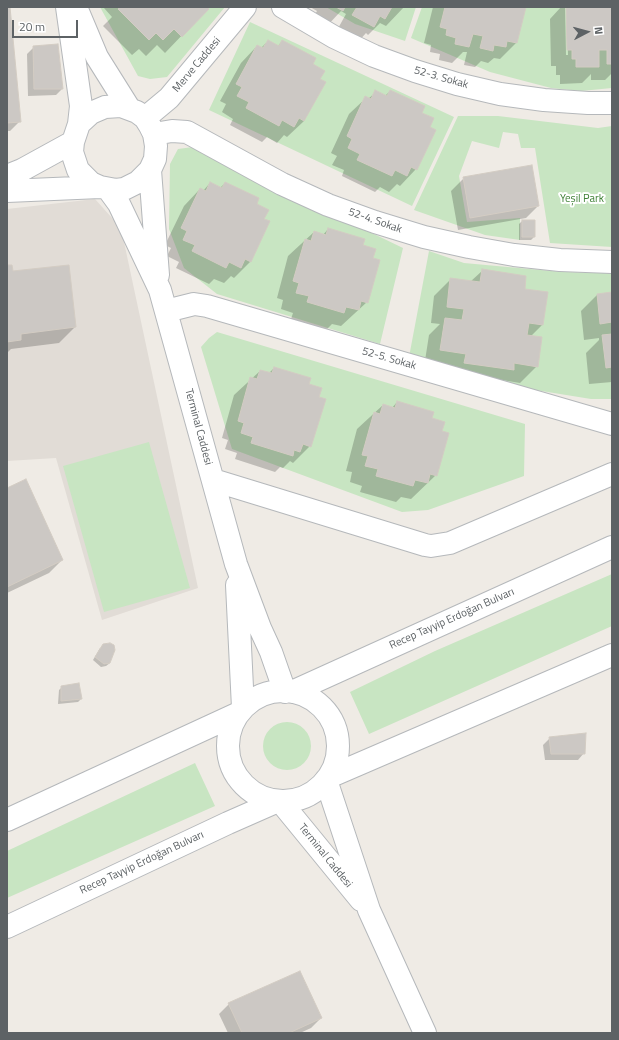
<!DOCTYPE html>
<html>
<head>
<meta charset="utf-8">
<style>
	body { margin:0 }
	#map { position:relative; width:619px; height:1040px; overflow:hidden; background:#efebe5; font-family:"Titillium Web",sans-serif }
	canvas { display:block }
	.frame { position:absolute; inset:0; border:8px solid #5d6265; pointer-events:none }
	.north { position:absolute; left:567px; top:12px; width:40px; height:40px; -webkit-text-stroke:3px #fff; paint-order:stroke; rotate:84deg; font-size:11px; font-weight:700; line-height:16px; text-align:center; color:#5d6265 }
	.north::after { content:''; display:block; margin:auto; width:14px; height:18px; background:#5d6265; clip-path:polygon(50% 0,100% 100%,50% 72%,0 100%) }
	.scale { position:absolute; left:12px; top:20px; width:66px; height:18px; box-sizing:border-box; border:2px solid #5d6265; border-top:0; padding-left:5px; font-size:12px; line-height:14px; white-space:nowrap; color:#5d6265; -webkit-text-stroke:3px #fff; paint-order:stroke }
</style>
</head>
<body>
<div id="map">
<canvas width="619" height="1040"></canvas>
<div class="frame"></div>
<div class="north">N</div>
<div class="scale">20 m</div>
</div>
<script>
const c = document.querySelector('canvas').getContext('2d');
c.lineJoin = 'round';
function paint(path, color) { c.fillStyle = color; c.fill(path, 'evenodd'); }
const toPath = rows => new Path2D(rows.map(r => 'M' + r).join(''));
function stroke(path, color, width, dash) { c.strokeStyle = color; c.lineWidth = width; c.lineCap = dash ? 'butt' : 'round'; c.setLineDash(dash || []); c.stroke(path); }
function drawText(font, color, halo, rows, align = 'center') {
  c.font = font + ' "Titillium Web",sans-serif'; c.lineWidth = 4; c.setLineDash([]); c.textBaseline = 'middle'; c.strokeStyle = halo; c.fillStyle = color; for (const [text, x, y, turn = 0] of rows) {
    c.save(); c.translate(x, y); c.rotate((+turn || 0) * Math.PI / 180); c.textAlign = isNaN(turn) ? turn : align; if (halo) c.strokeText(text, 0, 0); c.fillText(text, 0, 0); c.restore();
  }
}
paint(toPath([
	[95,199,121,228,198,588,102,620,56,458,7,461,7,209]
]), '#e1dcd6');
paint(toPath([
	[100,7,225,7,167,77,150,79,138,76],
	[326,7,416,7,405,41,355,24],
	[422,7,612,7,612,88,581,91,551,88,490,72,411,38],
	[250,22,454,117,412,206,209,110],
	[458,116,498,116,598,128,612,126,612,247,550,243,535,148,521,148,518,134,503,132,499,148,472,141,459,176,467,222,520,218,520,240,485,235,414,210],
	[193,147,403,248,380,344,217,294,184,268,169,229,170,164,178,149],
	[429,251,464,263,563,272,612,273,612,399,591,399,523,388,409,357],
	[217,332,525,424,524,476,428,510,402,512,232,449,201,347,209,338],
	[149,442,190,588,104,612,63,466],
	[612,574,612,626,369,734,350,692,435,651],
	'263 746a24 24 0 1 1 48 0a24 24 0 1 1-48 0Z',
	[195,763,215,806,7,898,7,851]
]), '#c8e5c2');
paint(toPath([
	[7,7,9,7,20,121,10,131,7,131],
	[105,7,205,7,207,9,165,53,157,45,146,56,139,49,132,55,103,26,112,17,104,8],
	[310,7,404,7,386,26,380,23,368,35,366,33,357,43,336,32,346,14,341,11,326,27,312,19,317,11],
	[433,7,525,7,516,43,500,59,494,58,488,63,481,61,475,67,464,65,467,52,463,52,452,63,439,60,440,54,430,52,431,45,424,43],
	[561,7,612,7,612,73,605,80,591,80,591,74,582,83,560,84,560,75,556,75,556,66,551,66,550,19],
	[565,8,567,8,568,55,566,55],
	[268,41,278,46,282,41,312,65,318,80,324,83,304,121,287,137,284,135,277,143,267,137,262,142,230,125,233,119,222,112,226,104,220,101,241,63,257,46,261,48],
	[34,47,62,89,56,95,28,96,27,54],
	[390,91,421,113,416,169,400,186,397,184,389,192,380,187,375,192,342,176,344,170,332,165,337,156,331,153,349,114,366,98,368,99,376,92,385,96],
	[464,178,538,206,526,218,458,230,451,191],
	[210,183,220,188,225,183,255,205,263,219,251,261,234,278,231,276,224,283,214,279,209,284,176,268,179,262,167,256,171,248,165,245,184,206,200,189,203,191],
	[522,221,534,237,531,240,519,240,519,224],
	[328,229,362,246,372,259,367,302,341,326,332,324,327,329,291,319,293,313,281,309,283,300,277,298,288,256,314,232,323,235],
	[7,266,12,272,75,327,59,343,11,349,7,353],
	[482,271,523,290,542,325,531,336,537,366,520,383,502,380,496,386,424,367,429,335,440,324,431,323,434,296,451,279,470,282],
	[612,293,612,382,589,384,586,353,599,340,599,338,584,340,581,311,597,295],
	[274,368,318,398,310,446,293,463,290,461,283,468,280,467,275,472,235,459,237,453,225,449,228,440,222,438,234,395,260,371,269,373],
	[397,402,431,419,436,475,411,499,401,497,396,502,360,492,362,486,350,482,352,472,346,471,357,429,383,405,392,408],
	[7,489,62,560,49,573,7,593],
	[100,648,110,663,106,666,101,667,93,660],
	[62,687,81,699,78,702,58,704,59,690],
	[550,738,584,753,578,760,545,760,543,745],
	[229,1004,321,1018,311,1028,300,1033,228,1033,219,1014]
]), '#0003');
const building = toPath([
	[7,7,10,7,21,122,7,123,7,7],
	[121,7,207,7,209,9,182,37,174,29,163,40,156,33,149,40,118,9,121,7],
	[336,7,345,7,343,11,336,7],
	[357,7,392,7,385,19,380,16,374,27,352,15,357,7],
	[445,7,526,7,517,43,507,41,506,47,494,45,493,51,480,48,483,36,473,34,469,47,455,44,456,38,446,35,447,29,440,27,445,7],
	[566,7,612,7,612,64,607,64,607,50,599,50,599,67,576,67,576,59,572,59,572,50,567,50,566,7],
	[268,40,279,46,282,40,316,58,313,64,325,71,320,79,326,82,304,121,299,118,294,127,282,120,279,126,246,108,249,102,237,96,242,87,236,84,257,45,263,48,268,40],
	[58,44,63,89,34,89,33,46,58,44],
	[375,90,387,96,390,90,425,106,422,113,434,118,430,127,436,130,417,170,411,167,407,176,395,170,392,176,357,160,360,154,348,148,352,139,347,136,365,96,371,99,375,90],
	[532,165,539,206,470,218,463,177,532,165],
	[210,182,222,188,225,182,259,198,257,204,269,210,264,219,270,221,251,262,245,259,241,268,229,262,226,268,192,251,195,245,183,240,187,231,181,228,200,188,206,191,210,182],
	[522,220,535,220,535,237,522,237,522,220],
	[328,228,365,239,363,245,376,249,373,258,380,260,368,303,361,301,359,310,346,307,344,313,307,302,309,296,296,293,299,283,293,281,305,239,311,241,314,231,326,235,328,228],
	[7,265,12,265,13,271,69,265,76,327,21,334,21,340,7,342,7,265],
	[482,269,526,276,525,289,548,292,543,325,529,323,527,335,542,337,538,367,514,363,514,370,464,363,466,354,440,350,445,318,462,320,464,309,447,307,450,278,480,282,482,269],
	[612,292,612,322,600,324,597,294,612,292],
	[612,334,612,367,606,368,602,335,612,334],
	[274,367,311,378,309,384,322,388,319,397,326,399,311,447,303,444,300,452,294,450,293,456,251,443,253,437,241,433,244,423,238,421,250,377,257,379,260,370,272,373,274,367],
	[397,401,434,412,432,418,445,422,442,431,449,433,437,476,430,474,428,483,415,480,413,486,376,476,378,469,365,466,368,456,362,455,374,412,380,414,383,404,395,408,397,401],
	[26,479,63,560,7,587,7,488,26,479],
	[110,643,114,645,115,650,110,663,104,664,95,657,103,644,110,643],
	[79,683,82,699,61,701,61,686,79,683],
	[586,733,585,754,551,754,549,737,586,733],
	[300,971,322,1018,289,1033,242,1033,228,1003,300,971]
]);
paint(building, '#ccc8c4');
stroke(building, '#d3ccc3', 1);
const minor = toPath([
	[67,7,81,106,79,124,73,142,72,152,78,170,91,183,100,187,116,190,124,189,138,182,150,170,155,159,156,146,154,134,150,126,145,118,137,112,121,106,105,107,91,113,79,124],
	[76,7,97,57,129,108],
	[283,7,334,37,374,56,415,71,457,84,500,94,544,100,588,103,612,103],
	[145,118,169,98,245,7],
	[154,134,172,131,187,132,282,184,328,205,375,222,424,237,469,247,514,255,560,260,612,262],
	[150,170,158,275],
	[7,176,22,170,73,142],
	[108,189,119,204,160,290,236,564,260,628,271,652,285,692],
	[7,191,100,187],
	[166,311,194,304,207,306,612,424],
	[213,480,425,545,431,546,450,543,612,474],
	[237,585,243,708],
	'228 746a55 55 0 1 1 110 0a55 55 0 1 1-110 0Z',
	[292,692,612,547],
	[329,777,612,655],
	[326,780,369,910,425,1033],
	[280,801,361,900],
	[7,820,239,713],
	[7,927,228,823,278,801]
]);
stroke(minor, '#b5b8bb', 24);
stroke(minor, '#fff', 22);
drawText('11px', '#5d6265', '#fff', [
	["Merve Caddesi",197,65,-50],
	["52-3. Sokak",441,78,16],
	["52-4. Sokak",375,221,19],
	["52-5. Sokak",389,359,16],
	["Terminal Caddesi",198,427,75],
	["Recep Tayyip Erdoğan Bulvarı",452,619,-24],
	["Terminal Caddesi",325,856,51],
	["Recep Tayyip Erdoğan Bulvarı",142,863,-25]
]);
drawText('11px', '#408137', '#fff', [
	["Yeşil Park",582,199]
]);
</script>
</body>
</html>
